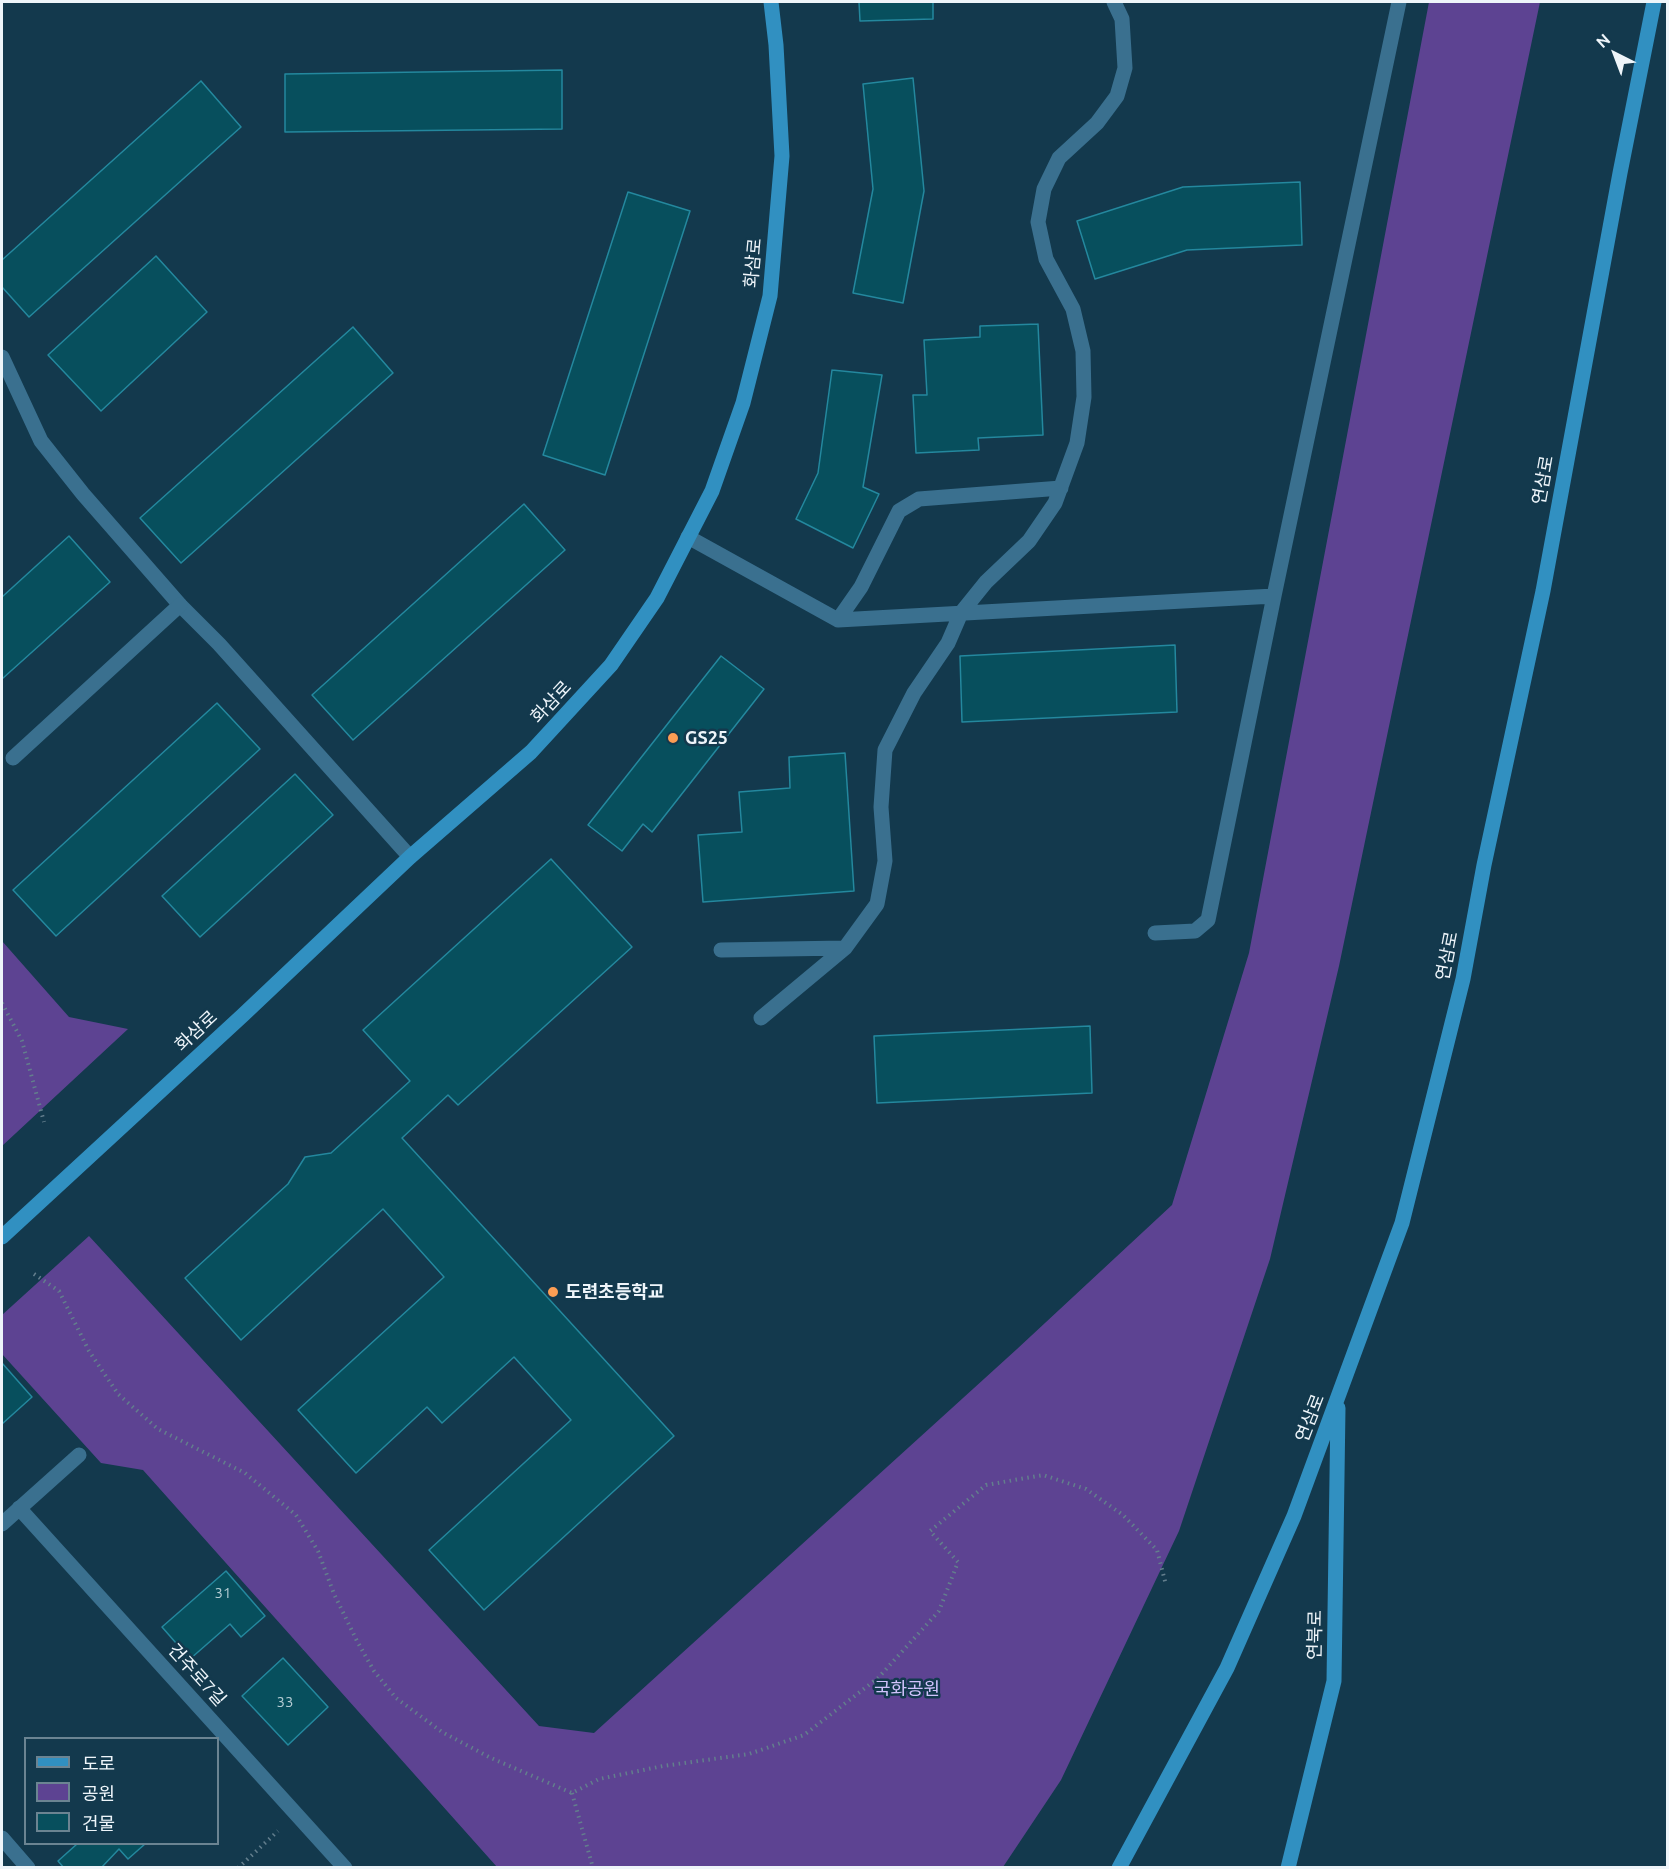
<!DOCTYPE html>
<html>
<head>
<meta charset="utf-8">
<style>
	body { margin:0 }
	#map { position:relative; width:1669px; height:1869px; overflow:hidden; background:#13394d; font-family:Ubuntu,"Noto Sans KR",sans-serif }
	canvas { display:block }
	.frame { position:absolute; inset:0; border:3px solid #eef5fa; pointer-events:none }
	.legend { position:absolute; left:24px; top:1737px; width:195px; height:108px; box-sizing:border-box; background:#13394d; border:2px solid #6b8492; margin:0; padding:8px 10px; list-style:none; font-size:18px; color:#eef5fa }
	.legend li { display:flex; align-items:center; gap:12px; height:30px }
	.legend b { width:30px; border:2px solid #6b8492 }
	.north { position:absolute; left:1585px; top:24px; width:60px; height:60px; -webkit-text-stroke:4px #13394d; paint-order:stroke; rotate:318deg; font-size:16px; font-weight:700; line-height:24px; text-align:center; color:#eef5fa }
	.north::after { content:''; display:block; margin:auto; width:21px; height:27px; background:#eef5fa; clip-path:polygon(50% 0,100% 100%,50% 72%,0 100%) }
</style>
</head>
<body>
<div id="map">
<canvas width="1669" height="1869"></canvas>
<div class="frame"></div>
<ul class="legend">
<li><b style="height:8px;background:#3190c1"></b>도로</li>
<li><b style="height:16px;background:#5d4392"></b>공원</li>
<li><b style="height:16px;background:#074f5d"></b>건물</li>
</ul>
<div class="north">N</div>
</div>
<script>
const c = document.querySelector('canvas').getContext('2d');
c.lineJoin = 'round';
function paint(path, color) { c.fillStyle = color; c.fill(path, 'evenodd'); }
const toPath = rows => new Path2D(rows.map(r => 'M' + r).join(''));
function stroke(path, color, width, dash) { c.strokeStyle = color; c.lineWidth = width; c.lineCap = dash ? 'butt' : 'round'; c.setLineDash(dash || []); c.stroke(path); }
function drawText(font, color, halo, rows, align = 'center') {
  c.font = font + ' Ubuntu,"Noto Sans KR",sans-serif'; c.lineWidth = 5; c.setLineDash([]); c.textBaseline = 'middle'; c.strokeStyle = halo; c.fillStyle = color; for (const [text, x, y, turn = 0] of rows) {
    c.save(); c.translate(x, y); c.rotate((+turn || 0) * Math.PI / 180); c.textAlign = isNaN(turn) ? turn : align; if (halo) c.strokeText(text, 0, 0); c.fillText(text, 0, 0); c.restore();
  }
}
paint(toPath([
	[1429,2,1540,2,1339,966,1270,1259,1179,1531,1061,1780,1003,1867,497,1867,143,1470,101,1463,2,1354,2,1315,89,1236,539,1726,594,1733,1017,1349,1172,1205,1249,953],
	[2,941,69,1017,128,1029,2,1146]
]), '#5d4392');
const building = toPath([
	[859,2,933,2,933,19,860,21,859,2],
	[562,70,562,129,285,132,285,74,562,70],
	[913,78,924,191,903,303,853,293,873,189,863,84,913,78],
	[201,81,241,127,29,317,2,287,2,260,201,81],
	[1300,182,1302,245,1187,250,1095,279,1077,221,1183,187,1300,182],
	[628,192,690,211,605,475,543,455,628,192],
	[156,256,207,312,101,411,48,355,156,256],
	[1038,324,1043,435,978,438,979,450,916,453,913,395,927,395,924,340,980,337,980,326,1038,324],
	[353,327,393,373,181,563,140,518,353,327],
	[832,370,882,375,863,487,879,494,853,548,796,519,818,473,832,370],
	[524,504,565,550,353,740,312,695,524,504],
	[69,536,110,582,2,679,2,597,69,536],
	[1175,645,1177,712,962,722,960,656,1175,645],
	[721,656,764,689,652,832,643,824,622,851,588,825,721,656],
	[217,703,260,749,56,936,13,890,217,703],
	[845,753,854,891,703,902,698,835,742,832,739,792,790,788,789,757,845,753],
	[295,774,333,815,200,937,162,896,295,774],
	[551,859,632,947,458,1105,448,1095,402,1138,674,1436,484,1610,429,1550,571,1420,514,1357,442,1423,427,1407,356,1473,298,1410,444,1277,383,1209,241,1340,185,1278,288,1184,305,1157,331,1153,410,1081,363,1030,551,859],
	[1090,1026,1092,1093,877,1103,874,1036,1090,1026],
	[2,1363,32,1397,2,1424,2,1363],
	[226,1571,265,1616,241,1637,230,1624,190,1659,162,1627,226,1571],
	[283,1658,328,1707,288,1745,242,1696,283,1658],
	[77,1844,145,1844,128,1859,119,1849,101,1868,64,1868,58,1861,77,1844]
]);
paint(building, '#074f5d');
stroke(building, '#24889e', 1.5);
stroke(toPath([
	[2,1003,22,1041,44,1122],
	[34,1274,59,1291,89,1351,118,1394,158,1429,245,1473,296,1515,318,1551,334,1594,357,1641,374,1671,396,1698,442,1732,491,1758,572,1793,599,1779,663,1766,749,1754,804,1735,878,1678,939,1611,958,1562,930,1531,986,1485,1043,1475,1086,1489,1123,1515,1157,1550,1166,1585],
	[572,1793,593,1868],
	[238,1868,278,1831]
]), '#637e8d', 4, [1.5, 4.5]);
stroke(toPath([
	[2,357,41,441,83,494,180,605,219,644,410,857],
	[688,537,838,620,1274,596,1208,920,1195,931,1155,933],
	[1274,596,1399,2],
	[838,620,861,587,899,511,919,499,1061,488],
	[721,950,845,948],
	[761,1018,845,948,877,904,885,861,881,807,885,750,914,693,948,643,961,613,986,582,1029,541,1055,503,1077,443,1084,397,1083,351,1073,309,1046,259,1038,222,1044,189,1059,158,1097,123,1117,96,1125,68,1122,19,1114,2]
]), '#3a708f', 15);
stroke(toPath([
	[13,758,180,605],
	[19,1508,345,1868],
	[2,1524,79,1455],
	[2,1838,28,1868]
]), '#3a708f', 15);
stroke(toPath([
	[2,1237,243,1015,410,857,531,752,611,665,657,598,712,491,743,403,770,296,782,156,776,45,771,2],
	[1119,1868,1227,1668,1294,1516,1402,1223,1463,979,1484,865,1543,591,1620,173,1654,2],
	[1288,1868,1334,1681,1338,1408]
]), '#3190c1', 15);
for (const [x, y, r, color] of [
	[673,738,6,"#fc9d54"],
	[553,1292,6,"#fc9d54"]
]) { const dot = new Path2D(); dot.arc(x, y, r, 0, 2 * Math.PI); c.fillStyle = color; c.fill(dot); stroke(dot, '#13394d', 2); }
drawText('15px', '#b4ccd3', null, [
	["31",223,1593],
	["33",285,1702]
]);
drawText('18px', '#eef5fa', '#13394d', [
	["화삼로",753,263,-85],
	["연삼로",1543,480,-80],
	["화삼로",551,702,-47],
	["연삼로",1447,956,-79],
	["화삼로",196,1031,-43],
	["연삼로",1310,1418,-69],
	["연북로",1315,1635,-89],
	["건주로7길",197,1675,48]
]);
drawText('bold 18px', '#eef5fa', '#13394d', [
	["GS25",685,738],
	["도련초등학교",565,1292]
], 'left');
drawText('18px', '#d1c3fc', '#13394d', [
	["국화공원",907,1689]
]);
</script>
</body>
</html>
